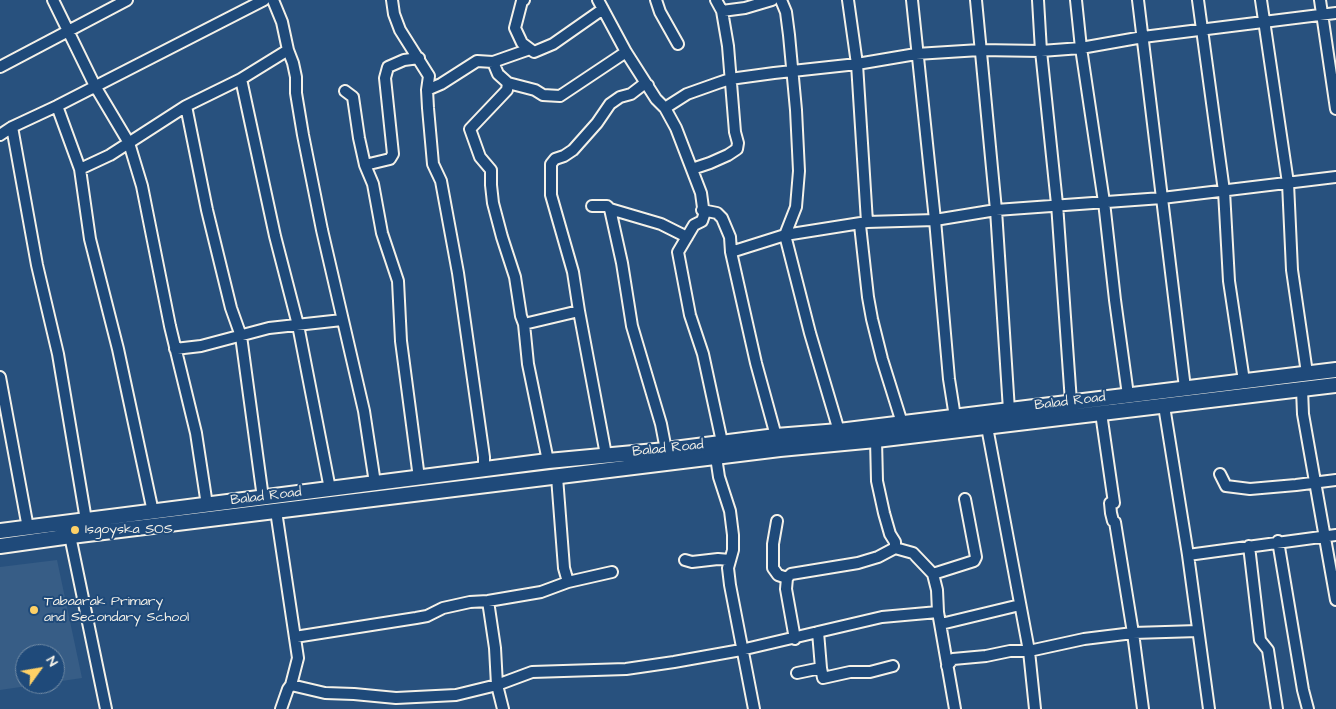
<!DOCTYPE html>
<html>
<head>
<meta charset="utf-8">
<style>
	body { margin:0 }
	#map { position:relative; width:1336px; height:709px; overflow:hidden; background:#28517e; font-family:"Architects Daughter",sans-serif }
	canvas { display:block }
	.north { position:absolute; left:15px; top:644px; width:50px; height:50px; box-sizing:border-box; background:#1f4a7a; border:1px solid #748da6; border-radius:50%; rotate:58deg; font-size:14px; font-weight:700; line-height:20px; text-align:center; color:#f4f1e8 }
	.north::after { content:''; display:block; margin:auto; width:18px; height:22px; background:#ffd166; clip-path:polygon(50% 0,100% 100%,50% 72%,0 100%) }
</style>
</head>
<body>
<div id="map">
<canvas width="1336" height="709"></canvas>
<div class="north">N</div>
</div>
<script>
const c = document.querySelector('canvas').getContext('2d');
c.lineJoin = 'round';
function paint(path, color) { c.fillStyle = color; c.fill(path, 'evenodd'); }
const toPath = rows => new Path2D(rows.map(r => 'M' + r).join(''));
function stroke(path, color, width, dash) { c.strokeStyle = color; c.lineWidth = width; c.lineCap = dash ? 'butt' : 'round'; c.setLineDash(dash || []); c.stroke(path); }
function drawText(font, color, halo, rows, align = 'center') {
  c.font = font + ' "Architects Daughter",sans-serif'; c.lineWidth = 4; c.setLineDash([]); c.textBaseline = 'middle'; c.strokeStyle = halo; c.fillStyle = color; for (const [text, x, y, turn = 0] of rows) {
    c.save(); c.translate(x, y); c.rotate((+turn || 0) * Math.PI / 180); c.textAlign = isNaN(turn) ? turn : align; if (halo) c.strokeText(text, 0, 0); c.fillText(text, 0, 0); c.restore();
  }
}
paint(toPath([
	[57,560,82,678,55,682,55,654,25,654,25,684,41,684,0,690,0,567]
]), '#375d86');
const minor = toPath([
	[53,0,95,86,129,143,142,186,170,326,196,433,207,505],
	[273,0,282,22,288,50,293,63,296,77,296,93,303,135,322,230,364,411,375,483],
	[392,0,394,14,400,30,429,76,427,90,428,108,433,164,441,181,458,273,484,457,484,469],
	[524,0,522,1,515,28,522,43,530,49],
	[598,0,626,52,656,99,665,108,676,128,701,193,704,215,702,221,694,225,678,252,690,315,703,354,722,442],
	[656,0,660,12,678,44],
	[781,0,786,12,789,35,796,110,799,171,796,207,785,235,867,222,935,220,996,210,1162,198,1336,177],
	[848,0,857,64,867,222],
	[912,0,935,220,949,379,955,417],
	[976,0,996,210,1009,410],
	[1038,0,1041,51,1057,204,1071,402],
	[1076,0,1081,48,1104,202,1115,300,1128,395],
	[1138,0,1185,388],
	[1198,0,1224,191,1229,281,1244,381],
	[1261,0,1288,183,1292,270,1307,373],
	[1320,0,1336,109],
	[722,11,745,8,772,0],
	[493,62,498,74,508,83,507,90,470,129,480,157,491,170,491,185,493,203,502,237,515,277,521,316,524,324,528,364,548,461],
	[0,67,127,0],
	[241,79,275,236,298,325,330,489],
	[508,83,535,90,543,95,560,96,626,52],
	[427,90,441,84,477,61,493,62,530,49,534,52,553,44,603,9],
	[345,91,353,97,359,138,365,165,373,184,382,233,398,281,401,341,419,478],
	[57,106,80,169,90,239,118,349,153,512],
	[186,106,207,210,231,308,241,336,263,498],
	[665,108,687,94,718,83,730,79,774,73,857,64,916,54,980,50,1041,51,1081,48,1143,37,1336,13],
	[12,127,37,265,58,354,86,520],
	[0,135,12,127,57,106,264,0],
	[365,165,390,159,393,154,385,78,388,67,404,60,419,58],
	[80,169,110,155,186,106,241,79,288,50],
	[692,169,710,163,728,155,737,149,738,143,735,132,728,46,722,11,716,0],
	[592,206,607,206,610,209,661,224,687,237],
	[610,209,622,263,632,326,661,424,666,450],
	[702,210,717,213,722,218,730,237,731,252,756,363,776,436],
	[860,225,868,297,872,319,882,359,902,423],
	[731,252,785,235,810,333,839,431],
	[524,324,579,311],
	[175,349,201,346,269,328,342,320],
	[0,377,28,528],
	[1302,389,1303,414,1336,600],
	[1164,406,1188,555,1209,709],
	[1101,413,1114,503,1110,503,1111,513,1113,521,1115,522,1133,633,1143,709],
	[987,427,1029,651,1035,709],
	[876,440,877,481,884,513,890,534,895,542,895,548,913,553,933,574,937,590,938,612,955,709],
	[606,455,579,311,573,272,551,195,551,164,555,159,564,156,573,150,597,123,610,104,620,97,631,94,644,84,648,85],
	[716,457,719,477,730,511,733,535,733,550,728,568,730,585,754,709],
	[1220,474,1226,486,1250,489,1296,485,1336,480],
	[557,477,564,568,568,582],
	[276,511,298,658,291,685,288,689,281,709],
	[777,521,773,544,773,568,778,575,787,578],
	[69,531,106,709],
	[1278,541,1303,690,1308,709],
	[1249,546,1260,640,1268,650,1277,709],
	[1188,555,1336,535],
	[685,560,692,562,718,559,730,560],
	[933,574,974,561,976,557,965,499],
	[941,624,1020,605],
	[818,632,821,668],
	[295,637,416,618,427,616,443,608,470,602,488,601,541,592,568,582,612,572],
	[795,639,786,589,787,578,791,574,858,563,878,557,895,548],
	[947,666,953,659,986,656,1010,651,1029,651,1084,639,1133,633,1198,631],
	[797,673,821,668,823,678,850,672,870,672,893,666],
	[291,685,325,693,354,694,396,698,456,695,497,685,495,648,488,601],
	[503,709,497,685,532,672,626,669,674,662,741,650,882,617,938,612]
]);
const highway = toPath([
	[0,531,548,461,666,450,776,436,839,431,1336,370],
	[0,546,71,536,780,449,876,440,1336,385]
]);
stroke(minor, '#f4f1e8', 14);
stroke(highway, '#f4f1e8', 18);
stroke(minor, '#1f4a7a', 10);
stroke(highway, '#1f4a7a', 14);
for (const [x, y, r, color] of [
	[75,530,5,"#ffd166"],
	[34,610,5,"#ffd166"]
]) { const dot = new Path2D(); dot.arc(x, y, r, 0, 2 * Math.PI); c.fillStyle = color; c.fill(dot); stroke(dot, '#1f4a7a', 2); }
drawText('14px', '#f4f1e8', '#1f4a7a', [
	["Balad Road",1070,402,-7],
	["Balad Road",668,449,-6],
	["Balad Road",266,497,-7]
]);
drawText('14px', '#f4f1e8', '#1f4a7a', [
	["Isgoyska SOS",85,530],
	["Tabaarak Primary",44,602],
	["and Secondary School",44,618]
], 'left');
</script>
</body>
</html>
